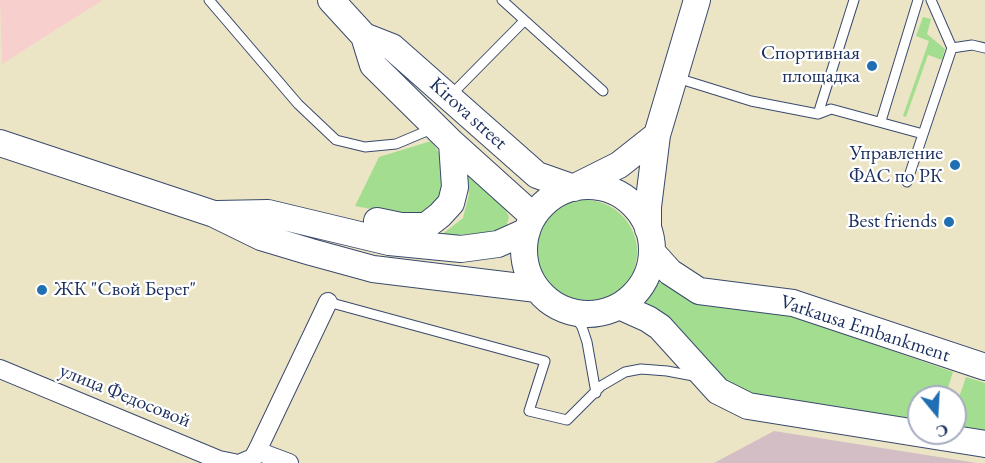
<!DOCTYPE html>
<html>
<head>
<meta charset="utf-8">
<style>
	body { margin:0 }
	#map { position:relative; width:985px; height:463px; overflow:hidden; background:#ece5c5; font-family:"EB Garamond",serif }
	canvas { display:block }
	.north { position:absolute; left:907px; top:385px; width:60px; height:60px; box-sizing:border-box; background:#fff; border:2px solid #a4acbf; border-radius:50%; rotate:162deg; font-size:16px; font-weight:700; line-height:24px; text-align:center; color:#1b2f5e }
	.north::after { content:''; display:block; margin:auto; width:21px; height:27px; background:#1f6fb2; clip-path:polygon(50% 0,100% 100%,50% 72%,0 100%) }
</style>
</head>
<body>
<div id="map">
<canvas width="985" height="463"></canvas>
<div class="north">С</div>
</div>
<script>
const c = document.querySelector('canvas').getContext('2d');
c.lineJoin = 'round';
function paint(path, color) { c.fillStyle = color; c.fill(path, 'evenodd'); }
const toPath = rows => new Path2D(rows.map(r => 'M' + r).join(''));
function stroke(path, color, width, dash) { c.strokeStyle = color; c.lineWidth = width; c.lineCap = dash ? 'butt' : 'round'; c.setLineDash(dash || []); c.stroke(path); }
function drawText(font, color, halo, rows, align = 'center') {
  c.font = font + ' "EB Garamond",serif'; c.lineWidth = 4.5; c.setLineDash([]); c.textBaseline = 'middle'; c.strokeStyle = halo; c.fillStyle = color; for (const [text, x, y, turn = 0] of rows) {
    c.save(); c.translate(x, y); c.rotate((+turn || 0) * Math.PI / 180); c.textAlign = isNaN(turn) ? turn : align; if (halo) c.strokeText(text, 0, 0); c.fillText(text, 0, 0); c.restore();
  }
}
paint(toPath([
	[0,0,103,0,2,64]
]), '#f7d0ce');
paint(toPath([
	[774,431,977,463,714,463]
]), '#d2bec4');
paint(toPath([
	[923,17,931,19,927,34,945,49,942,60,928,55,906,117,903,116,929,41,916,36],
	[431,141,442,157,443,196,429,212,407,216,355,206,379,157],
	[465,171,502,202,509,217,506,227,489,233,440,236,463,218,469,194],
	'533 252a52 52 0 1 1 104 0a52 52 0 1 1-104 0Z',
	[660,278,778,311,953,372,945,397,919,397,919,424,756,396,716,375,642,307],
	[966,377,985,383,985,435,955,430,955,409]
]), '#a2dd90');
const lane = toPath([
	[209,0,298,104,336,140,365,147,396,144,434,128],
	[502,0,603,91],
	[931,0,952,48,972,45,985,48],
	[677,78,751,101,818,114,831,109,923,134],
	[450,96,524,21],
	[818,114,854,0],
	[881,121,918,0],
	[907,182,952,48],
	[328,302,545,361,529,411,567,420,601,386,625,372,641,369,667,371,699,377],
	[572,312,582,327,587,342,596,393]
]);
const street = toPath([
	[0,369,219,460,234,463],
	[257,451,289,463],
	[241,463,253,458,257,451,328,302]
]);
const secondary = toPath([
	[331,0,364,36,392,47,537,175,574,188],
	[364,36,373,65,452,143,533,216],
	[0,143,214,214,261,237,311,252,373,269,537,289],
	[577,186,619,165,657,135],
	'524 250a64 64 0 1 1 128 0a64 64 0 1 1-128 0Z',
	[217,214,268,213,389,242,461,249,498,244,527,231],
	[377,221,401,226,426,226,440,215,451,203,455,187,452,143],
	[648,229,648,207,657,135,697,0],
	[652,252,670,272,699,291,793,303,985,367],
	[619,306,648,319,660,327,718,391,748,406,985,444]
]);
stroke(lane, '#3a4a6d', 11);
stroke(street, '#3a4a6d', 20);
stroke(secondary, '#3a4a6d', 28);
stroke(lane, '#fff', 9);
stroke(street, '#fff', 18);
stroke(secondary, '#fff', 26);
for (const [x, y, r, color] of [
	[872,66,6,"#1f6fb2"],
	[955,165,6,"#1f6fb2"],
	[949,222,6,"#1f6fb2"],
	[42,290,6,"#1f6fb2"]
]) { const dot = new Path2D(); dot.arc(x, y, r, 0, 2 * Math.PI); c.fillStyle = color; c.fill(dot); stroke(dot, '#fff', 2); }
drawText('20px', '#1b2f5e', '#fff', [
	["Спортивная",860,54],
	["площадка",860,77],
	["Управление",943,154],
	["ФАС по РК",943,177],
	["Best friends",937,222],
	["ЖК \"Свой Берег\"",54,290,"left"]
], 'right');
drawText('20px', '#1b2f5e', '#fff', [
	["Kirova street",468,114,42],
	["Varkausa Embankment",865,329,18],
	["улица Федосовой",125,396,22]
]);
</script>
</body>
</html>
